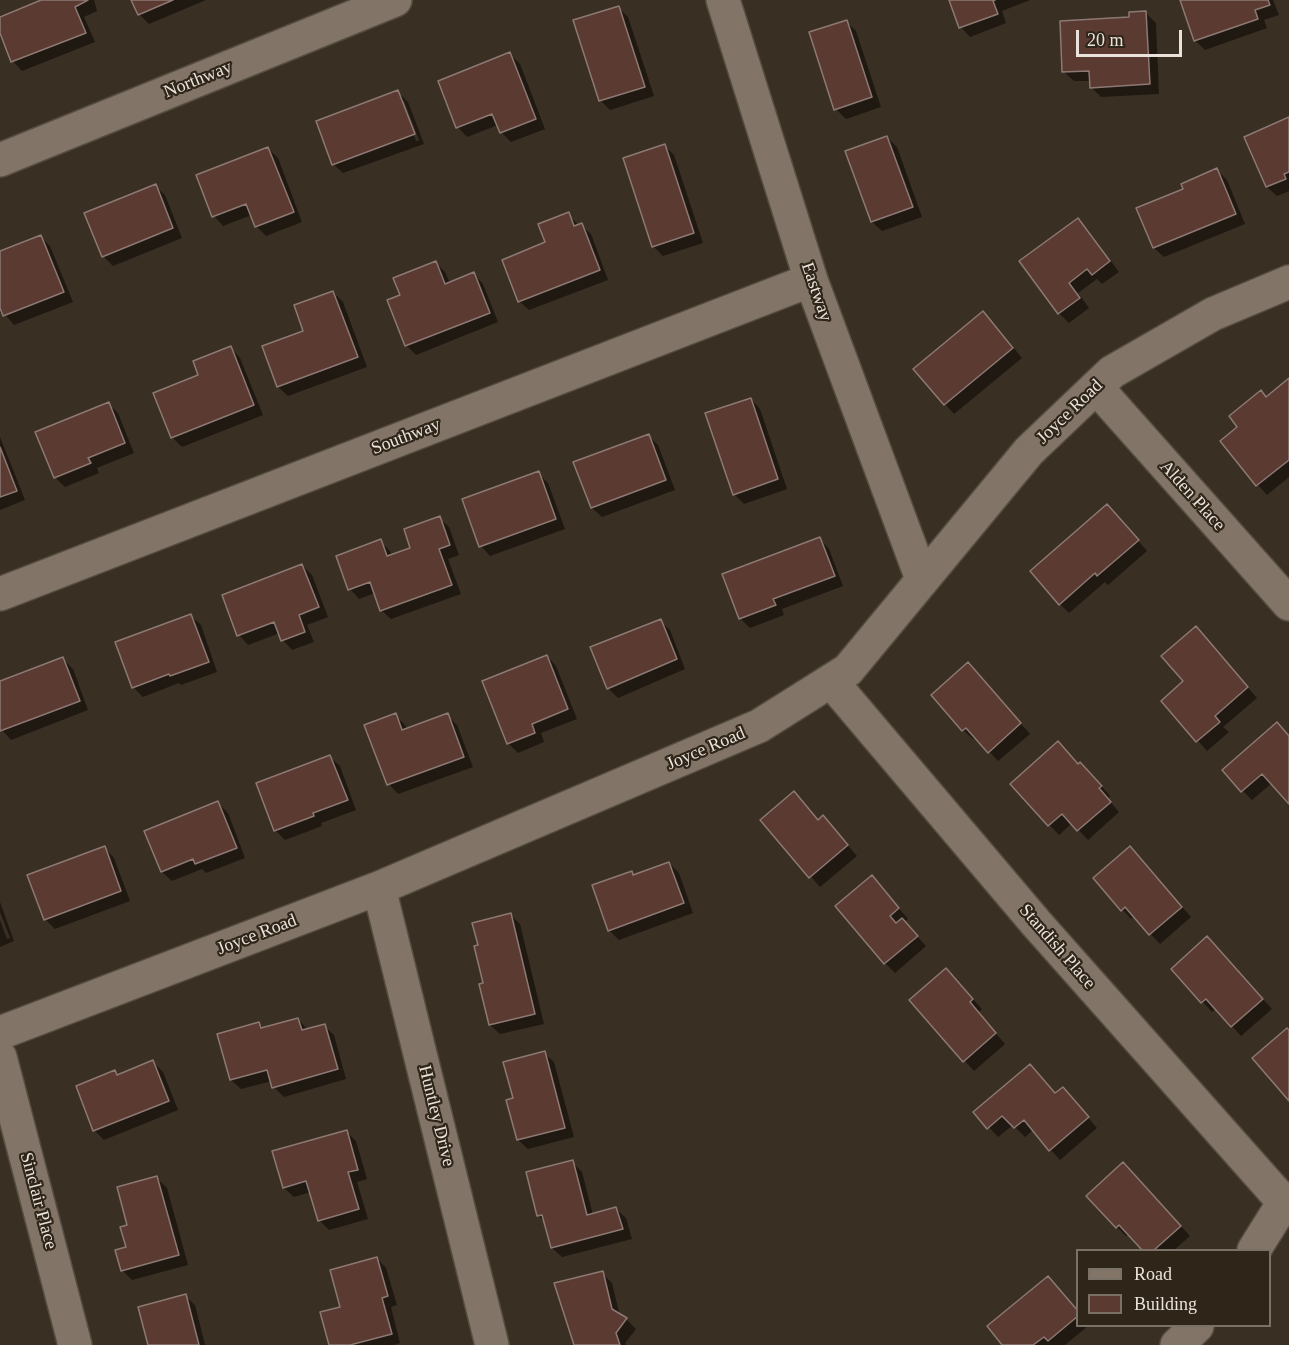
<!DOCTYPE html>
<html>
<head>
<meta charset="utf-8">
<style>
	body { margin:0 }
	#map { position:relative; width:1289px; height:1345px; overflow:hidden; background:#3a2f23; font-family:Georgia,serif }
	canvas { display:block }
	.legend { position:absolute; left:1076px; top:1249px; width:195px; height:78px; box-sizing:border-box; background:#2f2519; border:2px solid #7a7167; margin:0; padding:8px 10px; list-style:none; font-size:18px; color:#eae3db }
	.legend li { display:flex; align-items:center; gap:12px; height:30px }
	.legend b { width:30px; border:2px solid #7a7167 }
	.scale { position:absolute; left:1076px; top:30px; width:106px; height:27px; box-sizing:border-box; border:3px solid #eae3db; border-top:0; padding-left:8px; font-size:18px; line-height:21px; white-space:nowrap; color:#eae3db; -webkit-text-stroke:4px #2f2519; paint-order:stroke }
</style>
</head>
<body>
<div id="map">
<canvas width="1289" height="1345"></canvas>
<ul class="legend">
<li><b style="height:8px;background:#827567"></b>Road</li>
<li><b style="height:16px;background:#5a3a31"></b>Building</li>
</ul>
<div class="scale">20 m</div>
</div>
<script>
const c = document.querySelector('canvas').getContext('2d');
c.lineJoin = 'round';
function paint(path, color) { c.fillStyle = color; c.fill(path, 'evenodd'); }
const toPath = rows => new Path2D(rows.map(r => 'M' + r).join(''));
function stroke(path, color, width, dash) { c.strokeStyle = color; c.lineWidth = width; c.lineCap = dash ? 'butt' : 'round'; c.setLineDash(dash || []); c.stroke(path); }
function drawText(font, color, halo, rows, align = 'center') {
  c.font = font + ' Georgia,serif'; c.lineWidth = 4.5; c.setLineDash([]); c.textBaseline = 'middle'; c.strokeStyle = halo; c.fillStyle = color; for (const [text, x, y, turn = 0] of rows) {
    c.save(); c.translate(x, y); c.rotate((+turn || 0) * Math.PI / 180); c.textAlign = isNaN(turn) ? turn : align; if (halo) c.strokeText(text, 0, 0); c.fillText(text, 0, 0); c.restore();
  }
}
paint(toPath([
	[45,0,94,0,97,11,84,17,95,42,22,71,13,61,0,29,0,18],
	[133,0,206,0,149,24,139,14],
	[951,0,1030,0,1002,11,1006,23,970,37,961,27],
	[1181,0,1273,0,1279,15,1264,20,1267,28,1205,50,1195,40],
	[619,8,628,17,654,96,610,110,600,100],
	[1146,13,1156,23,1159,94,1101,97,1091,87,1091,81,1074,81,1064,72,1131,18],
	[846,21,856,31,881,107,846,119,836,109],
	[510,54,520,64,545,129,511,142,501,132,498,125,467,137,458,127],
	[398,92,408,102,424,144,343,173,333,164],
	[401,101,404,101,419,140,416,141],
	[1289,119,1289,191,1277,196,1267,187,1246,138],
	[887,137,897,147,922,217,882,231,872,222,847,152],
	[664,145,674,155,703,243,663,256,654,247,625,159],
	[268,148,278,158,302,222,266,236,256,226,252,215,223,226,214,216],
	[1217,170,1227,180,1245,224,1164,257,1154,248,1138,209,1185,190],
	[155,186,165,195,182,238,113,266,103,256],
	[568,214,579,226,581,225,591,234,608,280,529,310,519,301,547,243],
	[1078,220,1088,230,1119,272,1102,284,1097,279,1078,293,1089,308,1069,323,1059,313,1022,261],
	[41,237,50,246,73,302,14,325,3,312,0,313,0,253],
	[436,263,445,272,450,283,474,274,483,284,498,322,416,355,406,345,402,296],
	[333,292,343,302,367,367,288,396,278,387,264,347,305,332],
	[993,323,1022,358,954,414,945,404],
	[231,348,240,358,263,415,182,447,172,437],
	[1289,380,1289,477,1267,495,1258,485,1222,441,1240,427,1266,398],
	[751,399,760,409,787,489,744,504,734,494],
	[108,403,118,413,134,453,97,468,99,473,65,487,56,478,37,433],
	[648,435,658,445,675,490,602,517,592,508],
	[0,437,25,500,0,510],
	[538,473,548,483,565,529,490,556,481,546],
	[1117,516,1147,551,1108,585,1105,582,1069,613,1060,604],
	[439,518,449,527,459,555,448,559,461,594,391,619,381,610,375,593,359,599,350,589,380,541,390,551,392,556,412,549],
	[820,539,829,549,843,586,782,609,784,615,750,628,740,618],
	[302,565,312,575,328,617,307,625,314,642,292,650,283,640,280,633,248,645,239,635],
	[191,616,201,625,217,672,181,685,179,683,143,697,133,687],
	[660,621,670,630,685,669,618,698,608,688,592,648],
	[1205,638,1257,698,1223,727,1229,732,1207,751,1163,701,1186,682],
	[547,656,556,666,577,719,541,733,544,742,518,753,508,743],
	[63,659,73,669,88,710,11,740,2,730,0,726,0,682],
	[977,674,1030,734,998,761,976,737,973,739,963,730],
	[395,715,405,725,407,730,447,715,457,725,473,767,398,794,389,784],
	[1289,736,1289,801,1272,783,1252,800,1243,791],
	[330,757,340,766,356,810,321,823,322,826,285,840,275,830],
	[1078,765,1090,773,1110,796,1108,799,1119,812,1088,840,1072,823,1059,835,1012,784],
	[218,803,228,813,245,858,206,873,202,869,172,881,162,872],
	[762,821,819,821,832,827,857,856,820,887],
	[105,848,114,858,130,901,55,929,45,919],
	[1140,858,1191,917,1160,944,1134,916,1131,919,1122,909],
	[669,863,679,873,693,913,619,940,609,930,631,872,635,876],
	[881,887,908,919,904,922,926,946,895,973,885,963,837,906],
	[0,902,14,941,0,947,0,920,7,939,10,938,0,912],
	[511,915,520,924,544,1024,500,1034,490,1025,479,946],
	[1217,948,1272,1009,1241,1036,1216,1008,1212,1012,1173,969],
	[956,980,982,1009,978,1013,1005,1044,974,1071,911,1001],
	[298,1019,308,1030,324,1026,334,1035,346,1079,284,1097,274,1087,272,1081,241,1089,231,1080,259,1023,264,1029],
	[544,1053,554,1062,574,1137,528,1149,518,1140,514,1099],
	[153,1062,163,1072,178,1110,104,1140,94,1130,115,1071,119,1076],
	[1056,1094,1072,1099,1097,1128,1060,1160,1033,1130,1025,1137,1013,1125,998,1137,975,1112],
	[346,1131,356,1141,367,1179,357,1182,368,1219,329,1230,319,1220,311,1192,294,1197,284,1188],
	[572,1162,582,1172,593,1215,616,1209,626,1218,632,1239,562,1257,552,1248,545,1222,539,1216,528,1173],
	[1133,1174,1190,1236,1174,1250,1144,1250,1129,1234,1126,1236,1117,1227],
	[157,1178,167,1188,188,1265,132,1280,122,1270,127,1248,129,1226],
	[377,1258,386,1268,397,1305,391,1307,400,1343,394,1345,331,1345,342,1308],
	[602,1273,612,1283,620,1316,626,1319,636,1329,625,1343,626,1345,576,1345],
	[185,1296,195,1305,205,1345,150,1345],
	[1078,1312,1078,1326,1088,1326,1065,1345,1004,1345]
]), '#0007');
const building = toPath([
	[41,0,88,0,75,7,86,33,11,62,0,33,0,17,41,0],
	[131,0,173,0,138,15,131,0],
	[949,0,995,0,993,1,998,14,959,28,949,0],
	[1180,0,1268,0,1270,5,1255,10,1258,19,1194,41,1180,0],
	[619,6,645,87,599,101,573,20,619,6],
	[1146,11,1150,84,1090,88,1089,71,1062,72,1060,21,1129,17,1129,12,1146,11],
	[847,20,872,97,834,110,809,32,847,20],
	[510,52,536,119,500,133,492,114,456,128,438,81,510,52],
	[398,90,415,134,332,165,316,121,398,90],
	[1289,117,1289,172,1284,174,1286,179,1266,187,1244,137,1289,117],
	[887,136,913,207,871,222,845,151,887,136],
	[665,144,694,233,652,247,623,158,665,144],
	[268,147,294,212,255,227,246,204,212,217,196,175,268,147],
	[1217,168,1236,214,1153,248,1136,208,1183,189,1181,184,1217,168],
	[156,184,173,228,102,257,84,213,156,184],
	[569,212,574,226,582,223,600,270,518,302,502,260,545,242,538,224,569,212],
	[1078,218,1110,261,1092,275,1087,269,1069,283,1080,298,1058,314,1019,261,1078,218],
	[41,235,64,292,3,316,0,308,0,251,41,235],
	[436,261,445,284,474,272,490,313,405,346,387,300,400,295,393,278,436,261],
	[333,291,358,357,277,387,262,346,303,331,294,305,333,291],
	[983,311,1013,348,944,405,913,369,983,311],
	[231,346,254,405,171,438,153,393,198,375,193,361,231,346],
	[1289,378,1289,460,1256,486,1220,441,1237,427,1229,416,1261,390,1266,397,1289,378],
	[751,398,778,479,733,495,705,413,751,398],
	[109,402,125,443,88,458,91,463,54,478,35,432,109,402],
	[649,434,666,480,591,508,573,462,649,434],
	[0,447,17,491,0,497,0,447],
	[539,471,556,519,479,547,462,499,539,471],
	[1107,504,1139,540,1097,576,1095,573,1059,605,1030,571,1107,504],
	[440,516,450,545,439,549,452,585,380,611,370,582,348,590,336,556,381,539,387,556,410,548,404,529,440,516],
	[820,537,835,576,773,599,776,605,739,619,722,574,820,537],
	[302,564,319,607,299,615,305,632,281,641,274,622,237,636,222,595,302,564],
	[191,614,209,662,170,676,169,674,132,688,115,642,191,614],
	[661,619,677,659,607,689,590,647,661,619],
	[1196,626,1248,687,1215,716,1220,722,1196,742,1161,701,1183,681,1161,656,1196,626],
	[547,655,568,709,532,724,535,733,507,744,482,681,547,655],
	[63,657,80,701,0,731,0,681,63,657],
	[968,662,1021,723,988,753,966,728,962,731,931,695,968,662],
	[396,713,402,730,448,713,464,757,387,785,364,725,396,713],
	[1277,722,1289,736,1289,804,1262,774,1241,792,1222,770,1277,722],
	[1058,741,1078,764,1080,762,1102,786,1099,788,1111,802,1077,831,1062,814,1048,826,1010,784,1058,741],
	[330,755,348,800,313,813,314,816,274,831,256,783,330,755],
	[794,791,818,820,823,815,848,845,809,878,760,820,794,791],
	[218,801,237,848,195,864,193,859,161,872,144,831,218,801],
	[105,846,121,891,44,920,27,875,105,846],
	[1130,846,1182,907,1149,935,1125,907,1121,911,1093,878,1130,846],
	[669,862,684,903,608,931,592,885,632,871,633,875,669,862],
	[872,875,899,908,890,916,896,923,902,918,918,936,884,964,835,906,872,875],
	[511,913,535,1014,489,1025,479,984,483,983,474,946,478,945,472,923,511,913],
	[1207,936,1263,999,1231,1027,1206,999,1201,1003,1171,969,1207,936],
	[946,968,973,999,970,1002,996,1033,963,1062,909,1000,946,968],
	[298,1018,302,1030,325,1024,338,1069,272,1088,267,1070,230,1080,217,1034,259,1022,261,1028,298,1018],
	[1287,1028,1289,1030,1289,1101,1252,1058,1287,1028],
	[545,1051,565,1128,517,1140,506,1100,513,1098,503,1062,545,1051],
	[153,1060,169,1101,93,1131,76,1086,115,1070,117,1075,153,1060],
	[1030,1064,1055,1093,1063,1087,1089,1117,1049,1151,1024,1120,1014,1128,1002,1116,987,1129,973,1112,1030,1064],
	[347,1130,358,1170,348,1172,359,1209,318,1221,306,1181,283,1188,272,1151,347,1130],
	[573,1160,587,1215,616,1207,623,1229,551,1248,542,1215,537,1216,526,1172,573,1160],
	[1123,1162,1181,1226,1154,1250,1142,1250,1119,1225,1116,1228,1086,1196,1123,1162],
	[157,1176,179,1255,121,1271,115,1250,126,1247,120,1227,127,1225,117,1187,157,1176],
	[377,1257,388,1296,382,1298,392,1334,350,1345,329,1345,320,1312,340,1307,330,1270,377,1257],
	[603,1271,612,1309,627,1318,616,1333,620,1345,574,1345,554,1283,603,1271],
	[1048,1276,1078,1311,1078,1316,1048,1341,1044,1337,1033,1345,1002,1345,987,1326,1048,1276],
	[186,1294,199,1345,148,1345,138,1307,186,1294]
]);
paint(building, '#5a3a31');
stroke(building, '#8d7974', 1.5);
const minor = toPath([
	[723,0,811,280,922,579],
	[0,160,395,0],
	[1096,387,1289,604],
	[0,594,811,280],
	[831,681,1036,923,1289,1208],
	[379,888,492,1345],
	[0,1033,379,888,759,726,848,670,1029,451,1112,372,1213,314,1289,282],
	[0,1057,75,1345],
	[1254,1250,1284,1202],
	[1177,1345,1197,1326]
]);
stroke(minor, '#554c41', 36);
stroke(minor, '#827567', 33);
drawText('18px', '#eae3db', '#2f2519', [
	["Northway",198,80,-22],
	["Eastway",816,292,71],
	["Joyce Road",1070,412,-44],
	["Southway",406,437,-21],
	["Alden Place",1192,496,48],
	["Joyce Road",706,749,-23],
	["Joyce Road",257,935,-21],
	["Standish Place",1057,947,49],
	["Huntley Drive",436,1116,76],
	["Sinclair Place",38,1201,75]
]);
</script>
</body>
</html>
